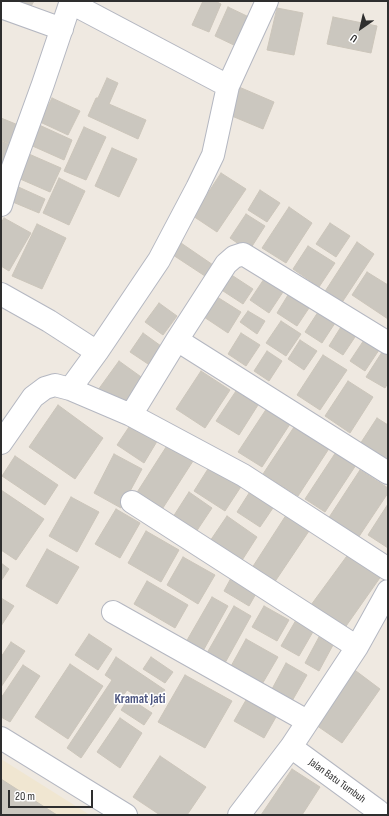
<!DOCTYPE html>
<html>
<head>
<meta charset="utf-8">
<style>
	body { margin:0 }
	#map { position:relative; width:389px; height:816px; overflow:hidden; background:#efe9e1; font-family:"Sofia Sans Condensed",sans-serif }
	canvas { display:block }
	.frame { position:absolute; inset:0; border:2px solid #2e2e2e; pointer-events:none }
	.north { position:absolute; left:341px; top:8px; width:40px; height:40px; -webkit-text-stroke:3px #fff; paint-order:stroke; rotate:214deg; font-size:11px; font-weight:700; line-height:16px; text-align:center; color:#2e2e2e }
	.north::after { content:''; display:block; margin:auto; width:14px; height:18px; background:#2e2e2e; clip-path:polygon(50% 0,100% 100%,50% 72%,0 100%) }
	.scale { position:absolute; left:8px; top:790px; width:85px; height:18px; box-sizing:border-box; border:2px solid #2e2e2e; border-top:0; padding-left:5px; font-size:12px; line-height:14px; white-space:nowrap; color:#2e2e2e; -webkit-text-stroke:3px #fff; paint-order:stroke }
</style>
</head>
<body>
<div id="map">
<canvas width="389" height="816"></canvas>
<div class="frame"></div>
<div class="north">U</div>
<div class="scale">20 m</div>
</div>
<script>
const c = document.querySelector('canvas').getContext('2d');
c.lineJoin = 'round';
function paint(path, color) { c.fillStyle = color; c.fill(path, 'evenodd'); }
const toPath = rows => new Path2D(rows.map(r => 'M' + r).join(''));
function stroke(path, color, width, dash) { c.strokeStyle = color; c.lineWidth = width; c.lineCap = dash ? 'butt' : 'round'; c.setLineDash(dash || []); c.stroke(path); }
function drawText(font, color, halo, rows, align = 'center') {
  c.font = font + ' "Sofia Sans Condensed",sans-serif'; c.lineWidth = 3; c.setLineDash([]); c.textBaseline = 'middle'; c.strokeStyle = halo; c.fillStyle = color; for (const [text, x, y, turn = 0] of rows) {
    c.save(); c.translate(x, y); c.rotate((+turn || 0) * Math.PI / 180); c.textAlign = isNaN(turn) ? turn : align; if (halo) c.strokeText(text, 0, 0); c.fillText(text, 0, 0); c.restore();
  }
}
paint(toPath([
	[1,759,90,815,1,815]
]), '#f0e6d1');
const building = toPath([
	[13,1,34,1,29,10,13,1],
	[203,1,215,1,221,4,209,32,192,25,203,1],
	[228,7,251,18,238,47,215,36,228,7],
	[277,8,303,13,294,55,267,50,277,8],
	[333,17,377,26,371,53,327,44,333,17],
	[107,78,118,83,109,104,146,120,138,139,88,116,96,98,98,98,107,78],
	[239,87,274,102,263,129,227,114,239,87],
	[52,98,80,111,68,135,40,122,52,98],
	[1,118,23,127,15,146,1,140,1,118],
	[37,124,72,140,64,160,28,144,37,124],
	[84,127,106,137,86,180,64,171,84,127],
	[1,141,13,146,1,168,1,141],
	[112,148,137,159,119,197,95,186,112,148],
	[22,151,61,168,50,192,11,175,22,151],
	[221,173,246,189,217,232,193,216,221,173],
	[59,178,85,191,69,225,43,213,59,178],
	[14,185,45,199,39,213,8,200,14,185],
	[260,190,280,203,267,222,248,210,260,190],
	[289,207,312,223,286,263,262,248,289,207],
	[246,214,265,226,249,251,230,238,246,214],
	[4,218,31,233,9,271,1,266,1,223,4,218],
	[330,223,350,236,336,257,316,244,330,223],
	[37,224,66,238,42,289,12,276,37,224],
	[357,242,374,254,341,304,324,293,357,242],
	[181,243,216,267,208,278,173,255,181,243],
	[308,246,335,263,319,287,293,269,308,246],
	[367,272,388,285,388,319,352,295,367,272],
	[230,274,253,289,243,304,220,289,230,274],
	[266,276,285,289,269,313,250,300,266,276],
	[214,295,241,312,228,333,201,315,214,295],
	[288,295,309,308,297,326,277,313,288,295],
	[159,303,177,316,163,335,145,322,159,303],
	[320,309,337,320,322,343,305,332,320,309],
	[248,311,265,321,257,334,240,322,248,311],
	[281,321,301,334,286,356,266,343,281,321],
	[344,322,359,331,343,355,329,346,344,322],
	[143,333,161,346,148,364,130,352,143,333],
	[241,333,260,345,246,366,228,354,241,333],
	[366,337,381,347,365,371,350,361,366,337],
	[300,340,317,351,304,370,288,359,300,340],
	[384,349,388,351,388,383,385,388,366,377,384,349],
	[267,351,282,361,269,381,254,371,267,351],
	[323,355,347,370,320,410,297,395,323,355],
	[119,361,144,379,123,408,98,390,119,361],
	[201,371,230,390,205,428,176,409,201,371],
	[348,381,373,397,350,433,325,416,348,381],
	[236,391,258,405,239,435,216,421,236,391],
	[58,405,103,438,75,479,29,447,58,405],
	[267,408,290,424,262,467,238,452,267,408],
	[377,418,388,425,388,462,360,444,377,418],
	[133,421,159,438,144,463,117,445,133,421],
	[296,424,330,447,298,496,263,474,296,424],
	[168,444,193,461,161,511,136,494,168,444],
	[336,452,356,465,325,512,305,499,336,452],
	[114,454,142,469,121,508,94,493,114,454],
	[15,456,58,485,45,505,2,476,15,456],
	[213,461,244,482,225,511,194,491,213,461],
	[360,470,388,488,388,493,358,538,328,519,360,470],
	[1,490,44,519,16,560,1,550,1,490],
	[251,490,275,505,260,527,237,512,251,490],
	[189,492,212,508,196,532,173,517,189,492],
	[71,497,99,512,77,552,49,536,71,497],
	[388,504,388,548,368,535,388,504],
	[116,509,140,523,120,558,95,544,116,509],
	[290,509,313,525,272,586,250,571,290,509],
	[227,516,257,537,239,565,208,544,227,516],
	[146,531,179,550,161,582,128,563,146,531],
	[47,549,79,567,57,604,26,586,47,549],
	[352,549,384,572,344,629,311,605,352,549],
	[183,557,215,575,198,604,167,585,183,557],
	[1,563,9,569,1,581,1,563],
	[231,578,257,592,249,606,224,591,231,578],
	[147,581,188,605,175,628,134,604,147,581],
	[212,597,228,606,203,651,186,642,212,597],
	[1,598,14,606,1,626,1,598],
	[234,606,251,616,225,663,207,653,234,606],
	[264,606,289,620,277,641,252,627,264,606],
	[296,620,314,630,299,656,281,646,296,620],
	[89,634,112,649,98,670,75,655,89,634],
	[319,637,333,645,319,671,305,663,319,637],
	[246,639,278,657,261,686,230,668,246,639],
	[11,642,25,651,1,687,1,657,11,642],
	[116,657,165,690,153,707,127,690,81,758,67,748,112,680,105,675,116,657],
	[151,657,173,672,165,683,143,669,151,657],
	[286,663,307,675,292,701,272,689,286,663],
	[70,664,103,686,68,739,35,717,70,664],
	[23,665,40,676,10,722,1,717,1,698,23,665],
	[352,668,380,689,342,743,313,723,352,668],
	[185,675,232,701,205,748,158,722,185,675],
	[129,698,152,713,144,725,121,710,129,698],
	[246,700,276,717,264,738,234,721,246,700],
	[120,718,142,733,120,768,97,752,120,718],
	[160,756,206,787,187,815,160,815,133,797,160,756],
	[292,769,320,787,302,815,261,815,292,769],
	[1,779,57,815,1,815,1,779]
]);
paint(building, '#cbc7bf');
stroke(building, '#cbc5ba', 1);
const minor = toPath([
	[71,3,228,86],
	[1,7,62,29],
	[1,205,9,178,43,84,71,1],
	[1,294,49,321,97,352],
	[388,343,243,254,234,257,226,264,177,340,388,473],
	[70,389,97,352,159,260,197,188,213,155,228,86,267,1],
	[131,415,177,340],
	[1,443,33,397,45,388,55,385,70,389,131,415,243,475,388,569],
	[132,502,357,647],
	[113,612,307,721],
	[1,738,126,815],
	[291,747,377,810,383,815],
	[239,815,291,747,357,647,388,591]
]);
stroke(minor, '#b4b7c1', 24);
stroke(minor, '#fff', 22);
drawText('11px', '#2e2e2e', '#fff', [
	["Jalan Batu Tumbuh",337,781,36]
]);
drawText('bold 13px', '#4d5680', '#fff', [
	["Kramat Jati",140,700]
]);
</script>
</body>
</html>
